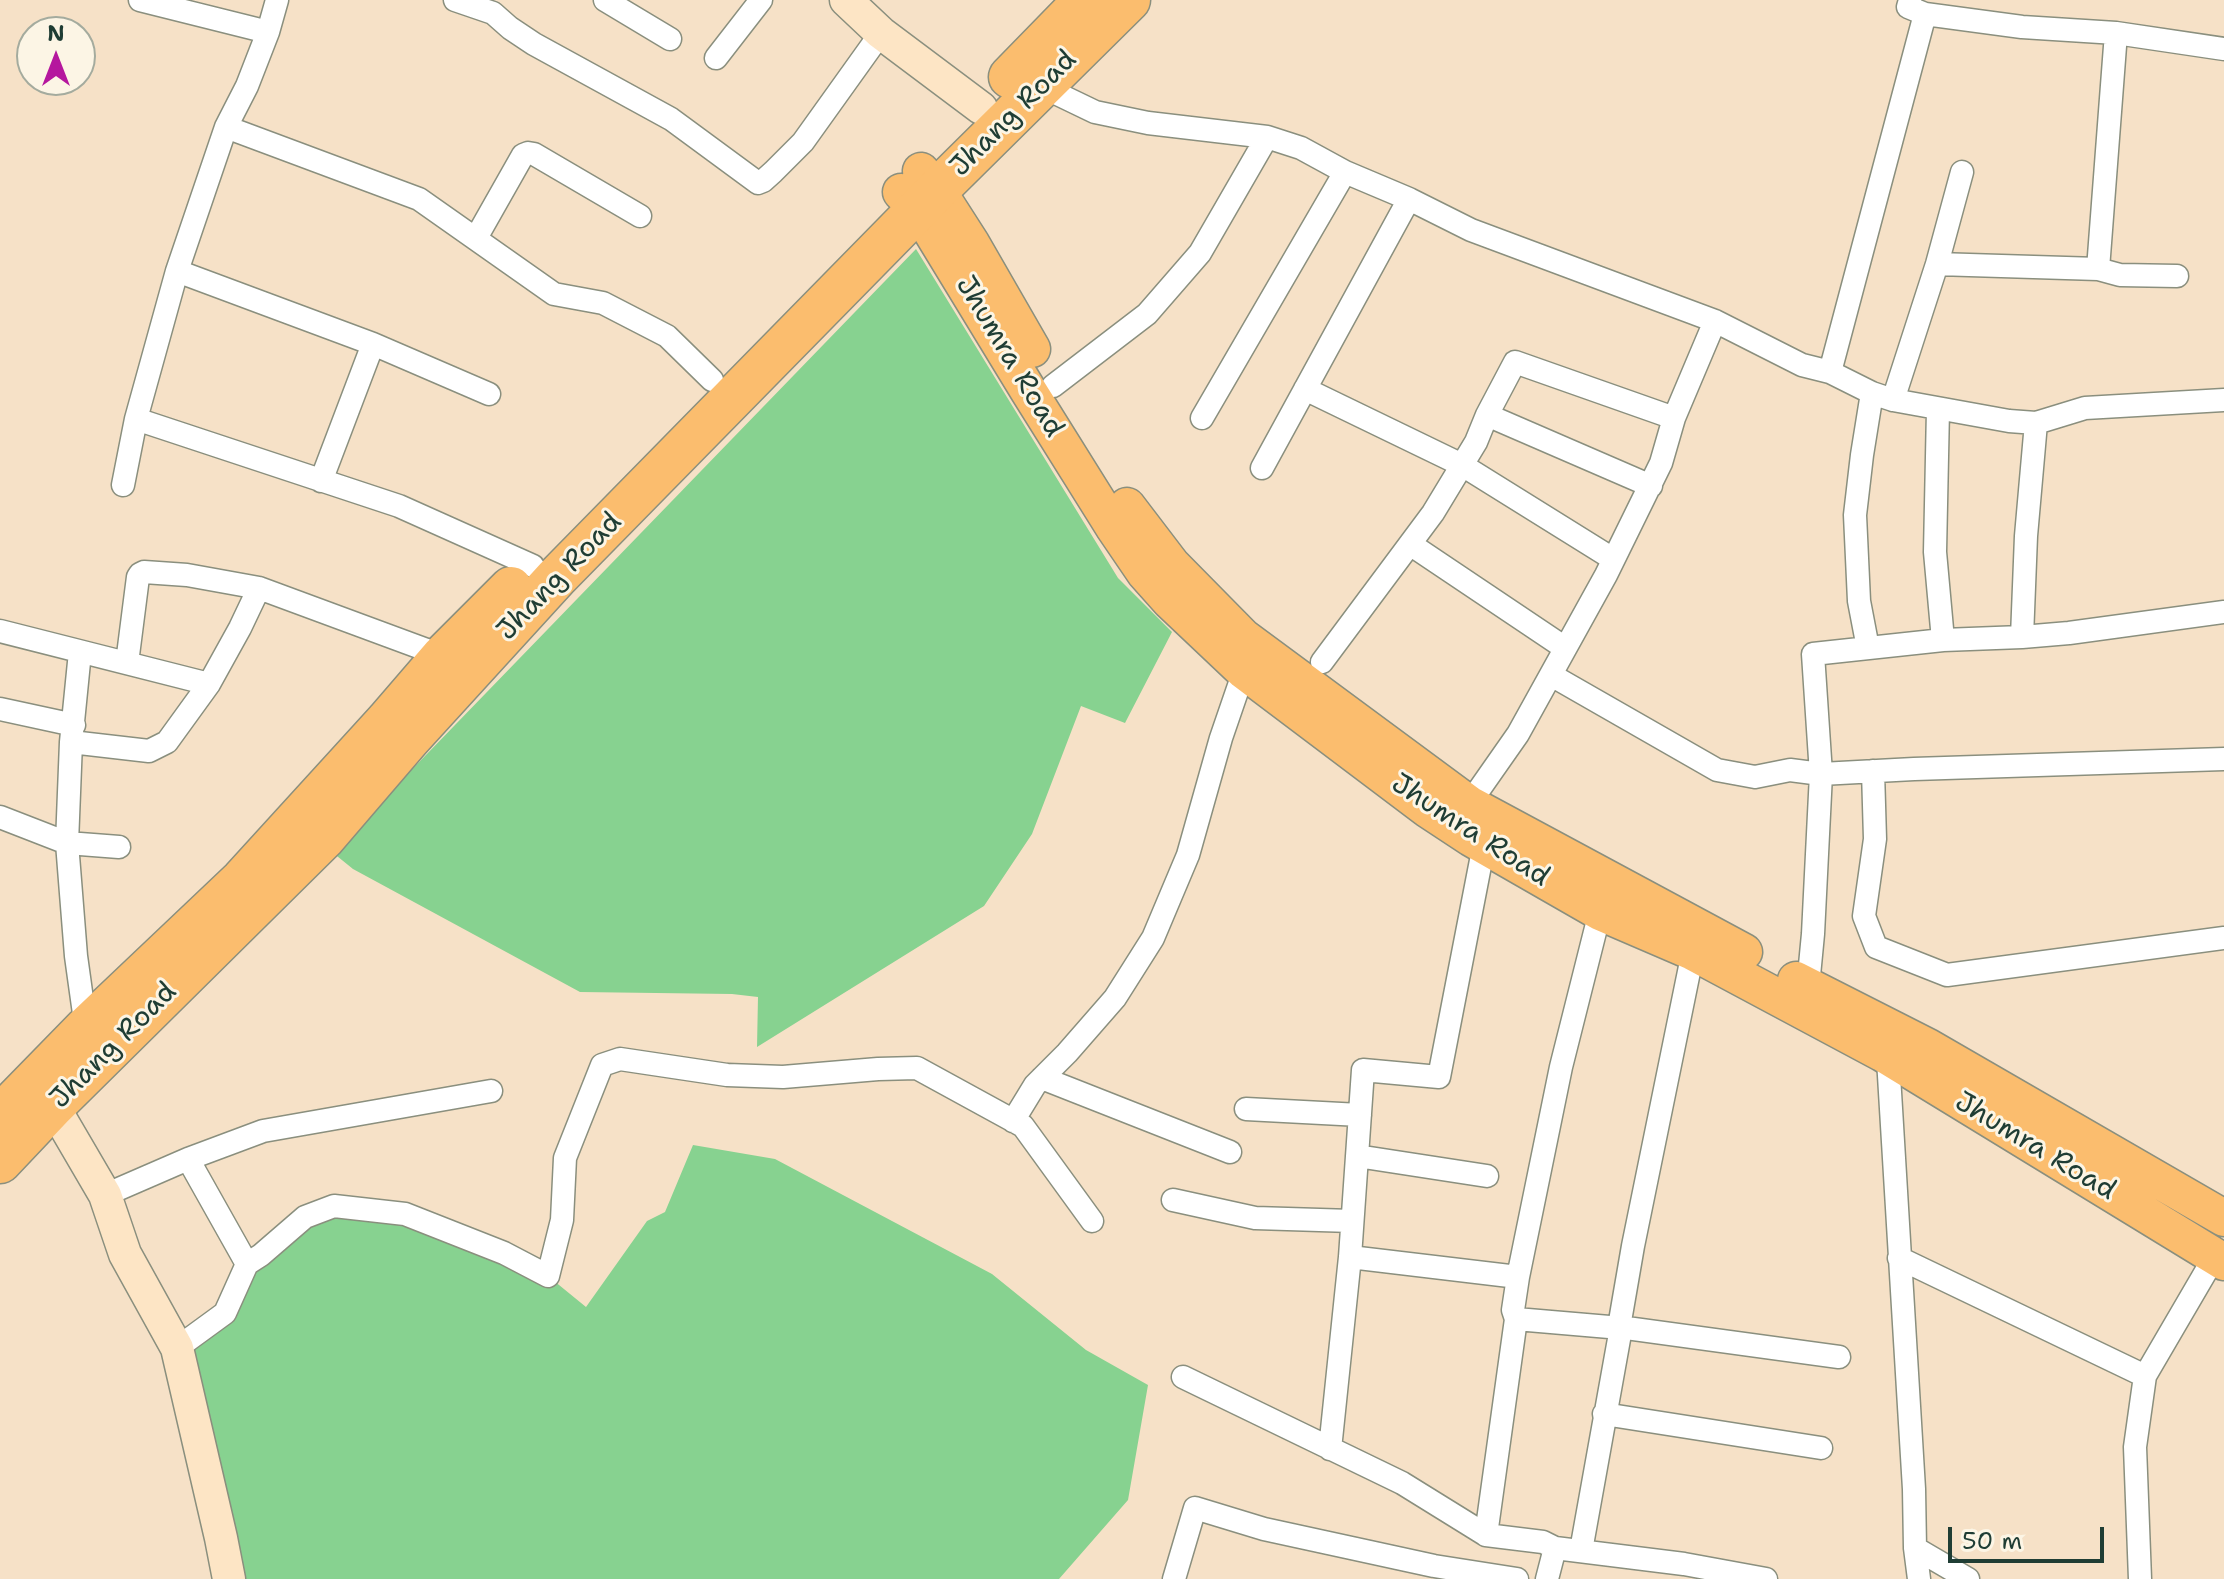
<!DOCTYPE html>
<html>
<head>
<meta charset="utf-8">
<style>
	body { margin:0 }
	#map { position:relative; width:2224px; height:1579px; overflow:hidden; background:#f6e1c7; font-family:"Shantell Sans",sans-serif }
	canvas { display:block }
	.north { position:absolute; left:16px; top:16px; width:80px; height:80px; box-sizing:border-box; background:#fcf5e5; border:2px solid #a4ab9e; border-radius:50%; rotate:0deg; font-size:22px; font-weight:700; line-height:32px; text-align:center; color:#1f3d34 }
	.north::after { content:''; display:block; margin:auto; width:28px; height:36px; background:#b5179e; clip-path:polygon(50% 0,100% 100%,50% 72%,0 100%) }
	.scale { position:absolute; left:1948px; top:1527px; width:156px; height:36px; box-sizing:border-box; border:4px solid #1f3d34; border-top:0; padding-left:10px; font-size:24px; line-height:28px; white-space:nowrap; color:#1f3d34; -webkit-text-stroke:6px #fcf5e5; paint-order:stroke }
</style>
</head>
<body>
<div id="map">
<canvas width="2224" height="1579"></canvas>
<div class="north">N</div>
<div class="scale">50 m</div>
</div>
<script>
const c = document.querySelector('canvas').getContext('2d');
c.lineJoin = 'round';
function paint(path, color) { c.fillStyle = color; c.fill(path, 'evenodd'); }
const toPath = rows => new Path2D(rows.map(r => 'M' + r).join(''));
function stroke(path, color, width, dash) { c.strokeStyle = color; c.lineWidth = width; c.lineCap = dash ? 'butt' : 'round'; c.setLineDash(dash || []); c.stroke(path); }
function drawText(font, color, halo, rows, align = 'center') {
  c.font = font + ' "Shantell Sans",sans-serif'; c.lineWidth = 6; c.setLineDash([]); c.textBaseline = 'middle'; c.strokeStyle = halo; c.fillStyle = color; for (const [text, x, y, turn = 0] of rows) {
    c.save(); c.translate(x, y); c.rotate((+turn || 0) * Math.PI / 180); c.textAlign = isNaN(turn) ? turn : align; if (halo) c.strokeText(text, 0, 0); c.fillText(text, 0, 0); c.restore();
  }
}
paint(toPath([
	[916,249,1118,578,1172,632,1125,723,1081,706,1032,834,984,906,757,1047,758,997,732,994,580,992,353,869,332,852],
	[693,1145,775,1159,992,1274,1086,1350,1148,1385,1128,1500,1059,1579,213,1579,177,1348,225,1313,247,1264,305,1217,373,1209,548,1276,586,1307,647,1221,665,1212]
]), '#87d290');
const street = toPath([
	[140,0,268,32],
	[455,0,493,13,510,28,534,44,671,119,758,183,763,181,773,172,803,142,881,33],
	[605,0,670,39],
	[1910,0,1908,7,1925,14,2022,27,2116,33,2224,49],
	[716,58,761,0],
	[1041,86,1095,112,1148,123,1267,137,1301,148,1345,172,1409,199,1471,230,1715,321,1802,365,1830,372,1872,393,1893,400,2009,421,2036,423,2085,408,2224,400],
	[226,127,419,199,554,294,603,303,667,336,712,380],
	[476,238,523,155,528,153,534,154,640,216],
	[1937,264,2098,269,2120,275,2177,276],
	[2098,269,2116,33],
	[177,271,373,344,489,394],
	[1830,372,1925,14],
	[1053,386,1147,314,1200,253,1267,137],
	[1305,389,1462,465,1613,559],
	[1893,400,1937,264,1962,172],
	[1938,409,1935,552,1943,640],
	[1487,415,1651,486],
	[1202,418,1345,172],
	[136,419,399,506,533,566],
	[1262,468,1409,199],
	[321,481,373,344],
	[123,485,136,419,177,271,226,127,247,86,268,32,277,0],
	[1410,544,1565,648],
	[0,631,209,684],
	[2022,637,2026,536,2036,423],
	[1868,648,1859,601,1855,515,1862,455,1872,393],
	[80,652,71,742,67,843,76,956,86,1028],
	[1322,662,1433,513,1476,442,1487,415,1515,362,1674,418],
	[127,663,138,577,140,574,144,572,187,575,259,588,443,656],
	[1551,675,1717,770,1755,777,1790,770,1821,774,1914,769,2224,759],
	[0,709,74,725],
	[71,742,149,751,167,742,209,684,240,628,259,588],
	[1873,771,1875,839,1864,916,1876,947,1947,975,2224,938],
	[1469,804,1518,734,1606,575,1661,463,1674,418,1715,321],
	[0,817,67,843,119,847],
	[1808,986,1813,934,1821,774,1813,654,1943,640,2022,637,2069,633,2224,612],
	[1892,1052,1888,1059,1914,1489,1915,1548,1919,1579],
	[1042,1078,1230,1152],
	[1246,1109,1360,1115],
	[1013,1121,1035,1085,1067,1053,1115,998,1153,938,1188,855,1221,738,1244,671],
	[1357,1156,1487,1176],
	[188,1159,247,1264],
	[105,1195,188,1159,263,1131,491,1091],
	[1173,1200,1255,1218,1352,1221],
	[1350,1257,1518,1277],
	[1899,1258,2145,1376],
	[1516,1319,1621,1328],
	[1619,1327,1839,1357],
	[177,1348,225,1313,247,1264,261,1255,305,1217,334,1206,405,1214,504,1253,548,1276,562,1220,565,1158,602,1065,620,1059,727,1075,783,1077,878,1069,917,1068,1023,1126,1092,1221],
	[1183,1377,1402,1483,1486,1535,1543,1542,1555,1548,1684,1564,1766,1579],
	[1604,1414,1821,1448],
	[1330,1449,1350,1257,1363,1070,1439,1077,1484,845],
	[1486,1535,1516,1319,1513,1310,1518,1277,1561,1067,1600,912],
	[1915,1548,1968,1579],
	[1587,1551,1582,1545,1621,1328,1619,1327,1633,1246,1693,952],
	[1174,1579,1195,1508,1264,1529,1434,1566,1517,1579],
	[1547,1579,1555,1548],
	[2140,1579,2135,1447,2145,1376,2215,1256]
]);
const secondary = toPath([
	[846,0,881,33,981,108],
	[53,1106,105,1195,125,1254,177,1348,221,1538,229,1579]
]);
const primary = toPath([
	[921,171,937,190,971,243,1032,349],
	[901,192,919,211,1028,390,1113,526,1145,573,1170,601,1244,671,1427,809,1471,838,1600,912,1693,952,1882,1053,2224,1262],
	[1127,506,1172,565,1243,637,1469,804,1744,952],
	[1796,980,1928,1047,2224,1218]
]);
const highway = toPath([
	[1010,77,1085,0],
	[0,1116,86,1028,242,880,387,721,443,656,511,588],
	[0,1162,53,1106,324,838,409,739,556,578,937,190,1129,0]
]);
stroke(street, '#8a8f7e', 25);
stroke(secondary, '#8a8f7e', 35);
stroke(primary, '#8a8f7e', 39);
stroke(highway, '#8a8f7e', 45);
stroke(street, '#fff', 22);
stroke(secondary, '#fde5c5', 32);
stroke(primary, '#fbbd6e', 36);
stroke(highway, '#fbbd6e', 42);
drawText('28px', '#1f3d34', '#fcf5e5', [
	["Jhang Road",1014,114,-45],
	["Jhumra Road",1009,357,59],
	["Jhang Road",560,577,-46],
	["Jhumra Road",1470,831,33],
	["Jhang Road",114,1046,-45],
	["Jhumra Road",2035,1147,31]
]);
</script>
</body>
</html>
